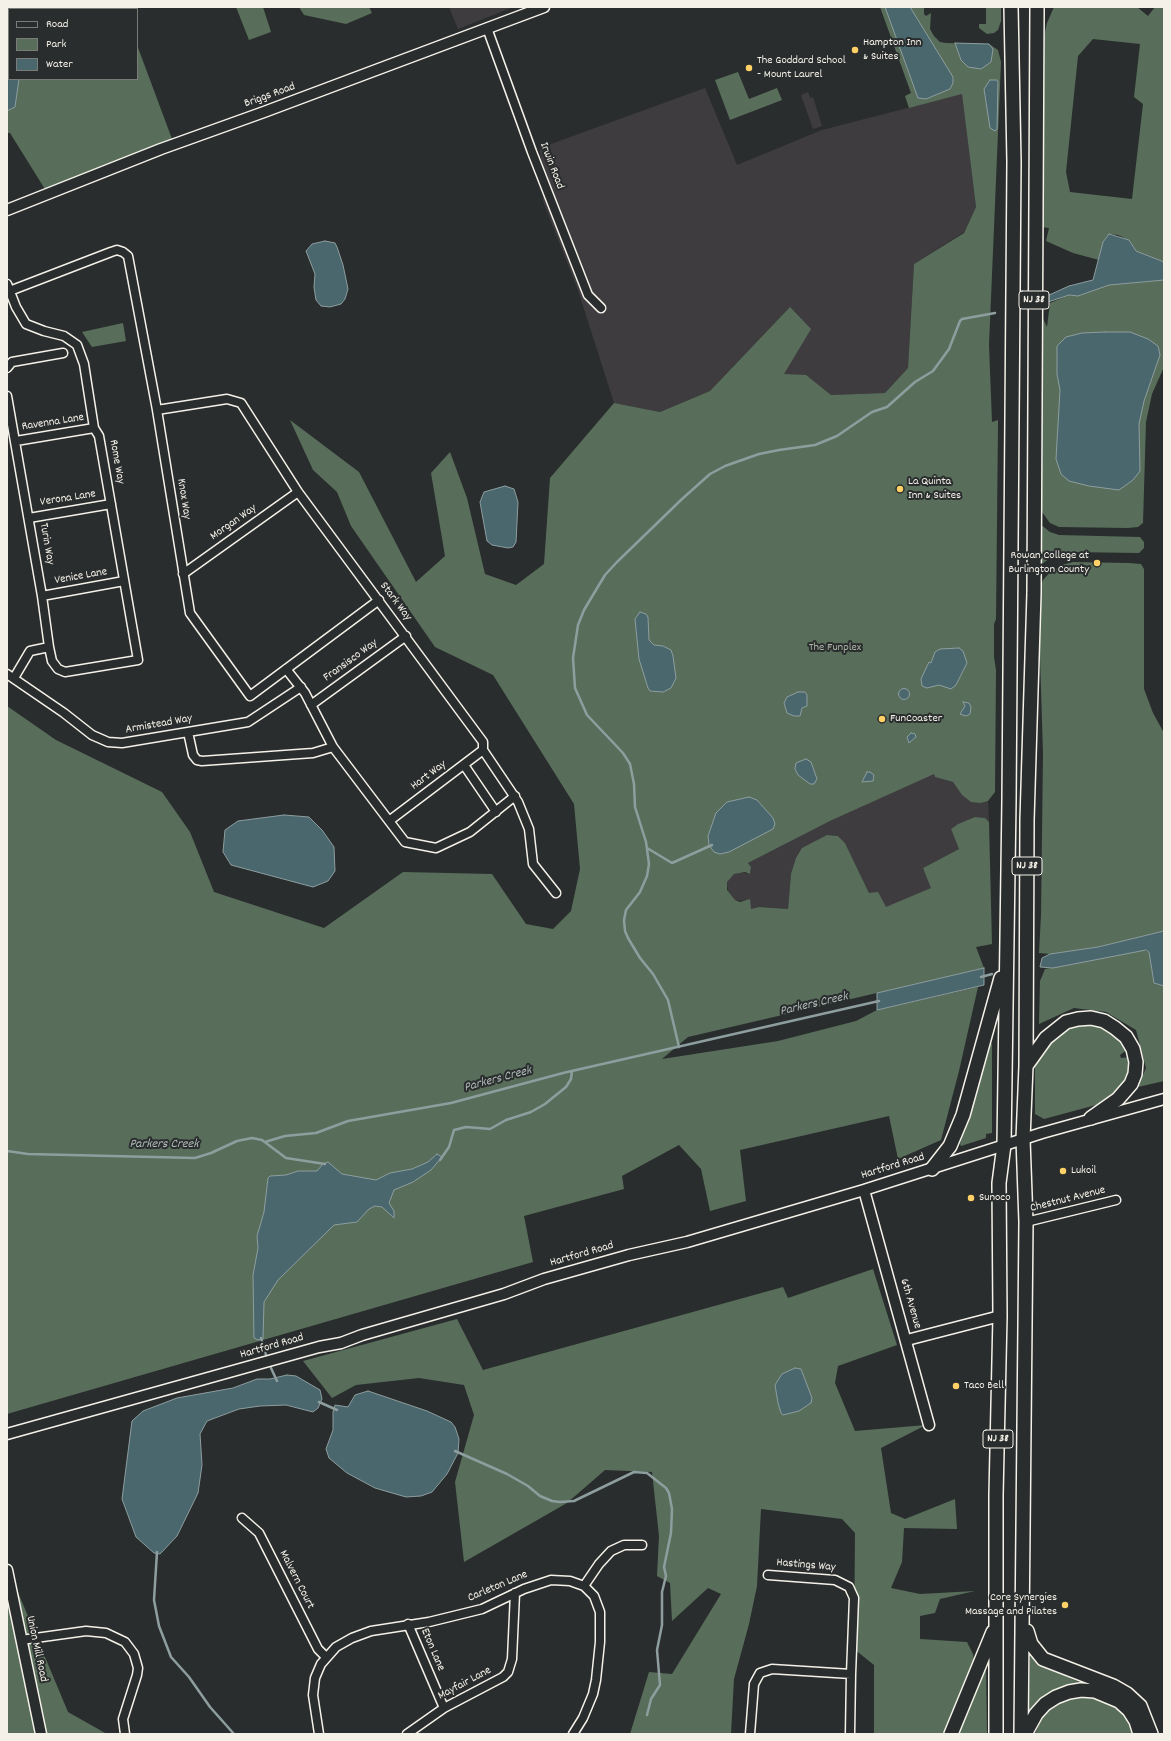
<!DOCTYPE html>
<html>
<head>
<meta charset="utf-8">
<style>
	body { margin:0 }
	#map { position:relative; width:1171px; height:1741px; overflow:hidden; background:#2a2d2e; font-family:Dekko,sans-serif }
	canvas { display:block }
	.frame { position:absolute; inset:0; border:8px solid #f4f1e8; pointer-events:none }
	.legend { position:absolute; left:8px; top:8px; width:130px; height:72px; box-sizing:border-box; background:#2a2d2e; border:1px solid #7b7b78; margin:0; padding:5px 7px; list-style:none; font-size:12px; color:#f4f1e8 }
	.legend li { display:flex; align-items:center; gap:8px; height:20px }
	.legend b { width:20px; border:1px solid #7b7b78 }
</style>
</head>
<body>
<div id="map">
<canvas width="1171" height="1741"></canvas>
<div class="frame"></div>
<ul class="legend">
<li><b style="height:5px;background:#2a2d2e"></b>Road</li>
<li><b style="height:11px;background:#586e5a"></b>Park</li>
<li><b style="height:11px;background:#4a676e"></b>Water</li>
</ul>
</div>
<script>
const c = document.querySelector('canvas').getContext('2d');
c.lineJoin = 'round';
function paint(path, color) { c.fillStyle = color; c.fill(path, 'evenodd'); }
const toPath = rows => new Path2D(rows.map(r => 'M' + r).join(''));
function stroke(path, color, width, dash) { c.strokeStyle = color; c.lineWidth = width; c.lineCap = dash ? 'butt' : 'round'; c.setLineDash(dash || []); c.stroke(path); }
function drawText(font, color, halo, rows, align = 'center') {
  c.font = font + ' Dekko,sans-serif'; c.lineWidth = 4; c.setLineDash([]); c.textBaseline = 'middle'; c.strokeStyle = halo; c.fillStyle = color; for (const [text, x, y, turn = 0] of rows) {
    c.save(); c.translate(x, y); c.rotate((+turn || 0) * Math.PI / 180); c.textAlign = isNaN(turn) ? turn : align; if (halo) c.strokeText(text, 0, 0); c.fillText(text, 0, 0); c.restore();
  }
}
paint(toPath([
	[449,7,513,7,458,29],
	[705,88,737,165,822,130,962,94,976,207,964,232,914,264,908,368,885,393,831,395,806,376,784,375,790,307,710,391,660,412,614,403,578,290,543,201,540,148],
	[808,92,810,98,813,97,822,126,813,129,801,95],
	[934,773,935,777,953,782,962,795,981,803,988,801,989,822,985,818,975,817,958,824,951,829,959,849,923,868,932,888,886,908,869,893,845,843,838,836,827,835,791,874,788,909,759,907,751,909,747,901,735,900,728,894,727,882,730,877,738,872,750,874,751,867,748,863,830,821]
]), '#3f3c40');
paint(toPath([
	[7,7,125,7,124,9,9,9,9,79,137,79,137,45,175,147,48,194,10,133,7,133],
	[236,7,263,7,271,32,249,40],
	[299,7,369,7,372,13,346,24,304,15],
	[880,7,924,7,924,14,926,16,931,13,930,29,934,36,940,42,946,43,989,44,998,50,1001,62,989,345,992,422,998,420,998,424,996,619,994,624,994,657,996,670,995,792,988,801,981,803,971,802,962,795,953,782,935,777,934,774,830,821,748,863,751,867,750,874,745,872,734,874,727,882,727,890,735,900,740,902,750,899,751,909,759,907,788,909,791,874,796,858,802,848,827,835,838,836,845,843,869,893,878,892,886,907,931,888,923,868,959,849,951,829,958,824,975,817,985,818,989,822,992,944,976,947,984,968,688,1037,662,1059,778,1041,856,1021,877,1010,978,987,959,1071,941,1140,898,1159,889,1116,740,1150,746,1201,710,1211,701,1169,679,1145,622,1176,624,1189,524,1216,533,1262,7,1414,7,706,56,740,162,792,190,832,214,892,324,928,403,872,492,874,526,924,553,929,571,911,580,869,574,804,493,675,435,647,351,526,337,492,313,470,290,420,359,472,416,582,445,556,431,473,450,452,467,498,485,574,516,585,544,564,550,478,614,403,660,412,710,391,790,307,811,329,784,374,806,375,831,395,885,393,908,368,914,264,964,233,976,207,962,94,909,108,905,96,911,93],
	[986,7,1001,7,1001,21,998,30,994,33,987,34,979,28,979,24,986,24],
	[1054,7,1137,7,1148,16,1155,7,1164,7,1164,262,1136,251,1129,240,1118,235,1109,234,1103,242,1099,260,1073,253,1046,241,1049,228,1042,227,1043,40,1047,23],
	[1093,39,1140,44,1134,97,1143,104,1132,199,1070,192,1066,172,1078,56],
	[738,72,749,99,777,88,782,100,730,120,715,80],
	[1164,280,1164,367,1152,394,1146,422,1143,523,1138,527,1128,528,1059,527,1050,523,1042,512,1039,502,1039,310,1047,327,1050,303,1069,295,1078,296,1109,285],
	[123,323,126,341,92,347,82,332],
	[1040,524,1050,532,1059,535,1140,537,1144,542,1144,548,1139,553,1070,552,1053,556,1039,566],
	[1073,562,1129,563,1141,564,1144,569,1144,689,1153,713,1164,733,1164,931,1098,947,1050,954,1039,953,1041,915,1043,753,1038,594,1043,580,1051,571,1062,565],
	[1143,950,1149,952,1154,983,1164,986,1164,1081,1138,1087,1146,1068,1136,1030,1106,1012,1074,1008,1039,1024,1040,981,1045,969],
	[1085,1024,1100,1025,1117,1036,1128,1049,1120,1055,1121,1058,1130,1057,1131,1073,1126,1084,1107,1102,1044,1119,1035,1114,1035,1065,1041,1050,1060,1032,1075,1025],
	[988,1041,992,1044,992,1133,986,1134,986,1138,961,1146,960,1144],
	[873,1269,897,1345,838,1366,835,1383,855,1431,926,1425,881,1448,891,1513,905,1519,955,1499,957,1529,904,1528,902,1562,891,1588,920,1594,975,1591,940,1599,935,1613,920,1616,920,1639,967,1642,973,1654,975,1666,943,1734,874,1734,874,1665,854,1649,855,1533,842,1519,761,1509,757,1586,749,1624,734,1679,731,1734,630,1734,649,1672,672,1674,721,1594,708,1588,672,1621,670,1583,657,1576,659,1536,652,1472,605,1470,567,1503,464,1562,455,1482,474,1415,464,1385,419,1378,356,1385,332,1398,303,1361,457,1319,483,1370,783,1287,788,1298],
	[7,1566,68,1712,107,1734,7,1734],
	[1030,1651,1044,1666,1083,1684,1056,1692,1029,1713],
	[986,1667,987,1734,956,1734],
	[1091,1695,1116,1704,1132,1721,1134,1734,1035,1734,1043,1715,1062,1700]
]), '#586e5a');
const water = toPath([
	[885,7,910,7,953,77,953,83,950,89,926,99,918,98,885,7],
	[7,32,9,37,9,79,19,79,15,107,7,111,7,32],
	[955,43,989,44,993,49,991,62,981,69,968,67,961,60,955,43],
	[990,80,997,80,998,82,997,129,995,131,990,128,984,89,990,80],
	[1109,234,1129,240,1136,251,1164,262,1164,280,1109,285,1078,296,1069,295,1045,303,1047,296,1069,286,1093,280,1103,242,1109,234],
	[325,241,335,243,337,247,343,265,348,289,345,299,341,304,330,307,321,306,316,300,314,287,315,274,306,251,312,244,325,241],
	[1105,332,1130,332,1148,339,1158,346,1160,355,1144,401,1139,424,1140,471,1133,480,1119,490,1089,486,1069,481,1061,474,1056,459,1060,390,1057,374,1057,346,1066,337,1082,333,1105,332],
	[505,486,514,489,518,502,516,542,513,547,508,548,492,545,487,541,480,502,484,492,505,486],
	[640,612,646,614,648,617,649,640,654,645,663,646,671,650,673,656,676,678,671,688,663,692,650,691,648,688,639,659,635,619,640,612],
	[959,648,963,651,967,663,956,685,951,689,939,685,927,688,922,686,921,679,929,662,931,663,935,652,940,649,959,648],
	'898.5 694a5.5 5.5 0 1 1 11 0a5.5 5.5 0 1 1-11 0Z',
	[798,692,805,692,807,695,807,706,802,708,800,716,794,716,787,713,784,703,787,697,798,692],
	[963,702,969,703,971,707,970,714,966,716,960,714,965,706,963,702],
	[911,733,915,734,916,737,909,743,907,737,911,733],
	[806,759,811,762,817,779,814,784,810,784,798,775,795,769,796,763,806,759],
	[867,772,870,772,874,775,873,781,862,782,867,772],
	[749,797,757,800,773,818,775,824,773,829,729,852,720,854,714,852,709,845,708,836,716,813,727,802,749,797],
	[284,815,309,817,322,830,334,847,335,871,328,881,313,887,231,865,223,852,225,830,238,821,284,815],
	[1164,931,1164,986,1154,983,1149,952,1146,950,1053,968,1040,967,1042,958,1050,954,1098,947,1164,931],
	[984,968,984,985,877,1010,877,993,984,968],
	[437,1154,442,1157,431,1170,413,1182,394,1190,389,1203,394,1211,394,1218,382,1207,375,1206,369,1209,357,1222,334,1225,278,1280,264,1302,263,1339,258,1340,254,1338,253,1275,258,1248,257,1236,264,1212,268,1178,270,1176,286,1175,298,1171,317,1171,323,1164,328,1162,342,1174,376,1180,390,1173,412,1169,428,1162,437,1154],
	[795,1368,801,1369,812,1398,811,1403,799,1411,783,1415,781,1413,778,1403,775,1385,782,1374,795,1368],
	[287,1375,296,1376,320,1390,322,1399,318,1408,313,1412,286,1405,260,1406,239,1409,207,1421,200,1434,202,1465,198,1493,177,1536,160,1554,154,1553,136,1537,122,1499,132,1421,143,1411,177,1398,233,1388,257,1379,270,1379,287,1375],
	[368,1391,427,1411,451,1422,455,1427,459,1439,458,1453,447,1474,432,1492,421,1496,406,1497,375,1488,347,1473,329,1458,326,1449,333,1430,333,1412,335,1405,348,1407,355,1395,368,1391]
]);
paint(water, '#4a676e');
stroke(water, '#8e9e9f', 1);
stroke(toPath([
	[14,9,21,7],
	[7,12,9,11],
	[647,848,672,863,712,845],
	[981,977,992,974],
	[679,1047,668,1000,653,974,640,958,628,938,625,931,624,920,626,910,640,892,647,876,649,864,646,842,635,807,634,784,630,764,623,753,587,715,575,688,573,658,578,625,584,610,605,575,617,562,682,499,710,474,725,466,759,454,779,450,815,445,837,436,872,412,887,407,915,382,933,371,949,349,960,321,962,319,995,313],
	[265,1142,285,1136,316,1133,348,1121,451,1103,563,1073,879,1001],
	[7,1151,28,1154,195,1158,211,1153,237,1141,252,1138,262,1140,286,1158,325,1164],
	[440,1160,449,1147,454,1130,466,1127,490,1129,506,1120,531,1112,545,1104,566,1087,571,1079,572,1071],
	[261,1338,266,1355],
	[271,1368,277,1381],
	[319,1402,337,1410],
	[455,1451,507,1474,528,1486,540,1496,552,1501,560,1502,574,1501,634,1472,647,1473,666,1488,669,1493,672,1509,671,1533,664,1567,666,1576,662,1592,662,1625,657,1650,660,1685,651,1699,647,1715],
	[157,1552,154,1600,159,1626,171,1657,189,1677,210,1707,234,1734]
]), '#8e9e9f', 2.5);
const minor = toPath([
	[487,28,532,152,588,295,601,308],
	[7,284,16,307,26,324,44,331,64,336,77,345,84,364,94,428,99,436,138,660,65,672,58,669,52,661,49,647],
	[7,292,111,252,117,250,123,252,128,256,157,410,190,613,250,696,379,600],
	[7,368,12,362,63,353],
	[7,396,42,596,49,647,30,651,14,678],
	[157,410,227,399,241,403,298,492,483,742,483,750,518,802,529,829,533,864,556,893],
	[16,441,94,428],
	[29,518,111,504],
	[183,574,298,492],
	[42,596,124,581],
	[286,669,305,693,333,747,405,842,436,848,470,832,515,796],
	[7,674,64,713,92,735,108,742,122,743,248,722,301,687],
	[311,705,406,636],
	[188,732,193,755,197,760,202,761,313,753,333,747],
	[464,765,496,812],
	[389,821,483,750],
	[1026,1222,1116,1200],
	[242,1518,259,1533,318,1649,326,1657],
	[768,1575,835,1580,849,1587,854,1598,851,1674],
	[584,1586,599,1564,611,1551,624,1545,642,1545],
	[408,1624,444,1708],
	[21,1640,86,1631,106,1633,125,1642,134,1654,138,1668,137,1675,123,1719,125,1734],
	[319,1734,313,1695,315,1678,321,1664,336,1647,352,1638,371,1631,429,1622,482,1609,524,1589,551,1580,570,1581,584,1586,594,1596,600,1612,600,1642,596,1680,593,1694,583,1718,573,1734],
	[407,1734,444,1708,503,1677,508,1672,512,1659,515,1593],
	[750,1734,754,1684,760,1673,772,1669,851,1674,850,1734]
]);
const tertiary = toPath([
	[7,210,161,149,264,112,544,7],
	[864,1190,929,1425],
	[907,1340,1000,1316],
	[7,1434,319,1347,341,1343,362,1335,504,1294,544,1279,629,1255,687,1242,864,1190,1042,1133,1164,1099],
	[7,1570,41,1734]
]);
const trunk = toPath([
	[1026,1066,1046,1038,1066,1022,1078,1019,1091,1018,1104,1021,1115,1028,1126,1037,1133,1049,1136,1062,1135,1074,1131,1084,1118,1099,1091,1118],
	[932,1169,950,1146,963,1115,1001,978],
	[1027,1631,1031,1644,1043,1659,1113,1686,1127,1694,1140,1706,1151,1734],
	[951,1734,993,1632],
	[996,1734,996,1495,1000,1316,999,1183,1004,1145,1009,800,1014,162,1011,7],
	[1021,1734,1026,1222,1023,1139,1026,1066,1027,820,1034,593,1037,7],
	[1025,1734,1036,1714,1045,1704,1056,1697,1069,1692,1081,1690,1095,1691,1119,1701,1129,1710,1136,1721,1140,1734]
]);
stroke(minor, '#f4f1e8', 11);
stroke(tertiary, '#f4f1e8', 13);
stroke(trunk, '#f4f1e8', 16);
stroke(minor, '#2a2d2e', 8);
stroke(tertiary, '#2a2d2e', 10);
stroke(trunk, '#2a2d2e', 13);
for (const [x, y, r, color] of [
	[855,50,4,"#ffd166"],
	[749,68,4,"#ffd166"],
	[900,489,4,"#ffd166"],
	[1097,563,4,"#ffd166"],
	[882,719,4,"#ffd166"],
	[1063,1171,4,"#ffd166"],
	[971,1198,4,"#ffd166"],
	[956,1386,4,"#ffd166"],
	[1065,1605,4,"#ffd166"]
]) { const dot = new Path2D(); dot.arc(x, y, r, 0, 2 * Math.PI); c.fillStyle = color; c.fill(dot); stroke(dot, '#2a2d2e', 1.5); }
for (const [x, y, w] of [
	[1034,300,30],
	[1027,866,30],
	[998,1439,30]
]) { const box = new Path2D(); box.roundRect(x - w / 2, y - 9, w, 18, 3); c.fillStyle = '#2a2d2e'; c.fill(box); stroke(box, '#f4f1e8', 1); }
drawText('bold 11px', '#f4f1e8', null, [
	["NJ 38",1034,300],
	["NJ 38",1027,866],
	["NJ 38",998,1439]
]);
drawText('12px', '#f4f1e8', '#2a2d2e', [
	["Hampton Inn",863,43],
	["& Suites",863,57],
	["The Goddard School",757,61],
	["- Mount Laurel",757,75],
	["La Quinta",908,482],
	["Inn & Suites",908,496],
	["Rowan College at",1089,556,"right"],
	["Burlington County",1089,570,"right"],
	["FunCoaster",890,719],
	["Lukoil",1071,1171],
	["Sunoco",979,1198],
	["Taco Bell",964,1386],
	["Core Synergies",1057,1598,"right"],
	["Massage and Pilates",1057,1612,"right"]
], 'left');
drawText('12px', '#f4f1e8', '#2a2d2e', [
	["Briggs Road",270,96,-20],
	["Irwin Road",551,166,69],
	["Ravenna Lane",53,423,-9],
	["Rome Way",116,462,80],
	["Verona Lane",68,499,-9],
	["Knox Way",183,499,81],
	["Morgan Way",234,523,-35],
	["Turin Way",46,544,80],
	["Venice Lane",81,577,-10],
	["Stark Way",395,602,53],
	["Fransisco Way",351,661,-36],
	["Armistead Way",159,725,-10],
	["Hart Way",429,776,-37],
	["Hartford Road",893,1167,-17],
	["Chestnut Avenue",1068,1200,-14],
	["Hartford Road",582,1255,-16],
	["6th Avenue",910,1304,74],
	["Hartford Road",272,1347,-16],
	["Hastings Way",806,1566,5],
	["Malvern Court",296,1580,63],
	["Carleton Lane",498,1587,-23],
	["Union Mill Road",36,1649,78],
	["Eton Lane",432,1650,67],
	["Mayfair Lane",465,1684,-28]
]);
drawText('12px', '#aeb6a8', '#2a2d2e', [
	["The Funplex",835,648]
]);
drawText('italic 13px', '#b0bab7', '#2a2d2e', [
	["Parkers Creek",814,1005,-13],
	["Parkers Creek",498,1080,-15],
	["Parkers Creek",164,1145]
]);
</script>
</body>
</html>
